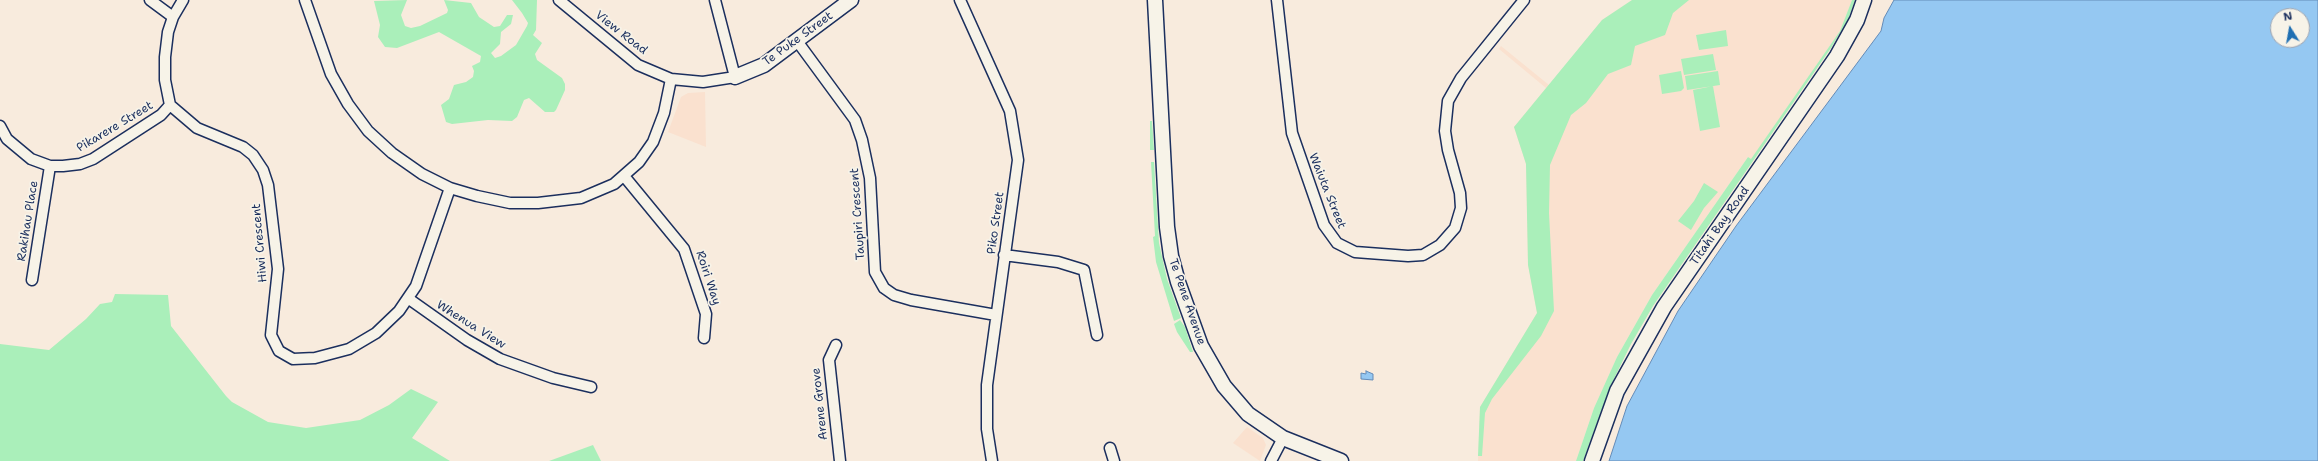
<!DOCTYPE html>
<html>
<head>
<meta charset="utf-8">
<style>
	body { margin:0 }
	#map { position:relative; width:2318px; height:461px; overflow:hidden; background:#f8ebdd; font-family:"Shantell Sans",sans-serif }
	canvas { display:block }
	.north { position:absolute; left:2270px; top:8px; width:40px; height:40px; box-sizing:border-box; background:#f7f3e8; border:1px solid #9fa5b1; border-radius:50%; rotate:349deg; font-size:11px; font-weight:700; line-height:16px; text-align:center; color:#1b2f5e }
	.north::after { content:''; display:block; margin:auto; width:14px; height:18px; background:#1f6fb2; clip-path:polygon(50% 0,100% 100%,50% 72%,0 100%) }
</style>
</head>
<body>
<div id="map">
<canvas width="2318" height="461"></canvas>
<div class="north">N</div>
</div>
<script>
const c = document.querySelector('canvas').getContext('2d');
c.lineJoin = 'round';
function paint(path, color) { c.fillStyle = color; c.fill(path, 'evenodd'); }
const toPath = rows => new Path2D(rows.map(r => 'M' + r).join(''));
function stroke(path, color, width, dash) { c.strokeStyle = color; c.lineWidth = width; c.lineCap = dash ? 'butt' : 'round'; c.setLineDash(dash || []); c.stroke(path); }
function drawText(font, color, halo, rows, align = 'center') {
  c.font = font + ' "Shantell Sans",sans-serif'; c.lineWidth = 3.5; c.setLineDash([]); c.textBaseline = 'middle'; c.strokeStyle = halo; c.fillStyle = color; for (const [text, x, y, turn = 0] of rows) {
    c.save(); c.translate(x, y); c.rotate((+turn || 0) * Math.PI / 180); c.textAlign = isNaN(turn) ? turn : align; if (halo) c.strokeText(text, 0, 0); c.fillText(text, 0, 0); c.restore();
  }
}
paint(toPath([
	[1632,0,1852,0,1840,31,1751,160,1748,157,1652,295,1617,357,1594,408,1576,461,1478,461,1480,407,1537,313,1528,265,1526,164,1514,127,1546,88,1499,49,1501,46,1549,85,1602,20],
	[705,92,706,147,668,132,681,97,688,93],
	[1247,427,1263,438,1266,445,1260,461,1233,443]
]), '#fae1cf');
paint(toPath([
	[407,0,401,15,405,26,411,28,420,26,447,13,448,10,444,0,471,3,479,17,494,27,500,26,507,15,513,15,511,24,501,32,500,44,491,53,495,58,501,56,516,45,527,26,528,23,522,13,512,0,537,0,536,30,533,35,542,43,535,54,537,60,562,78,565,84,565,90,556,110,554,112,545,112,529,98,524,100,517,117,512,121,488,120,452,124,446,122,441,105,449,99,454,85,466,82,473,77,474,71,472,66,480,62,481,56,439,32,397,48,385,47,378,37,380,25,374,1],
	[1632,0,1689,0,1673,13,1665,35,1635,46,1631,65,1608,74,1586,103,1571,115,1550,165,1549,213,1554,311,1541,336,1492,399,1485,413,1482,456,1478,456,1480,407,1537,313,1528,265,1526,164,1514,127,1602,20],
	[1852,0,1855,0,1848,20,1831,48,1653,306,1631,344,1610,387,1583,461,1576,461,1594,408,1617,357,1652,295,1748,157,1751,159,1840,31],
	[1726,30,1728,46,1699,50,1696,35],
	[1713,54,1716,70,1684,75,1681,59],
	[1681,71,1684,88,1681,91,1662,94,1659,75],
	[1718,71,1720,85,1687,90,1685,76],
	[1713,86,1720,127,1700,131,1693,90],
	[1150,121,1152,121,1154,150,1150,150],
	[1151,162,1154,162,1159,243,1167,279,1181,318,1174,321,1156,262,1153,237,1155,236],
	[1704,183,1718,192,1704,208,1691,230,1678,221,1694,201],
	[115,294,168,295,171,326,226,396,232,402,268,422,306,428,360,420,389,405,411,389,438,402,412,438,450,461,0,461,0,344,49,350,86,319,100,304,112,302],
	[1180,320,1185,327,1193,352,1190,352,1177,332,1174,324],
	[593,445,601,461,549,461]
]), '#aaefba');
const water = toPath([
	[1894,0,2318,0,2318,461,1609,461,1627,406,1678,311,1736,226,1881,31,1884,18,1894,0],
	[2278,16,2302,16,2302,40,2278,40,2278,16],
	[1366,371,1373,374,1373,380,1361,379,1361,373,1366,374,1366,371]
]);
paint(water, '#95c8f2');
stroke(water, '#648bb7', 1);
const street = toPath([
	[150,0,173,17],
	[305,0,331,74,348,104,368,131,392,153,422,174,450,188,477,196,510,203,538,203,581,198,614,184,639,162,653,142,664,113,671,79],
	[559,0,638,65,671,79,703,82,735,77,715,0],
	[960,0,1010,111,1018,160,987,385,987,429,992,461],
	[1277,0,1292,133,1324,225,1337,243,1355,252,1408,256,1423,255,1440,245,1455,228,1461,208,1460,193,1448,150,1445,131,1448,101,1461,78,1524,0],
	[797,41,844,105,855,120,862,140,870,178,875,272,884,288,894,295,911,300,996,315],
	[170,105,197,128,243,147,253,155,263,170,268,185,278,269,271,335,279,351,293,359,315,358,349,349,376,333,399,311,416,286,450,188],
	[0,126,7,139,31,159,50,166,63,166,80,164,93,159,161,115,170,105,165,80,165,57,168,32,173,17,183,0],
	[624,176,684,249,706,314,704,338],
	[1004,255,1058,262,1084,270,1097,335],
	[32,280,50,166],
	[409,299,467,340,500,359,553,378,591,387],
	[836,345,829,360,840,461],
	[1110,448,1114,461],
	[1271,461,1283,438]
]);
const secondary = toPath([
	[1155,0,1167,227,1171,256,1178,282,1201,346,1224,386,1248,414,1283,438,1341,461],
	[735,77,764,65,851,0],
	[1592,461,1617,391,1664,307,1837,56,1857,20,1864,0]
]);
stroke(street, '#1b2f5e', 13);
stroke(secondary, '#1b2f5e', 17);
stroke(street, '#f7f3e8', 10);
stroke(secondary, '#f7f3e8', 14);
drawText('12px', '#1b2f5e', '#f7f3e8', [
	["View Road",621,33,38],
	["Te Puke Street",798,39,-36],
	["Pikarere Street",115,127,-31],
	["Waiuta Street",1327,191,68],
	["Taupiri Crescent",858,214,-94],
	["Rakihau Place",28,221,-81],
	["Piko Street",996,223,-82],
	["Titahi Bay Road",1720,226,-55],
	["Hiwi Crescent",260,243,-95],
	["Roiri Way",708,278,72],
	["Te Pene Avenue",1187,302,71],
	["Whenua View",471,325,32],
	["Arene Grove",820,404,-96]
]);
</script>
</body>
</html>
